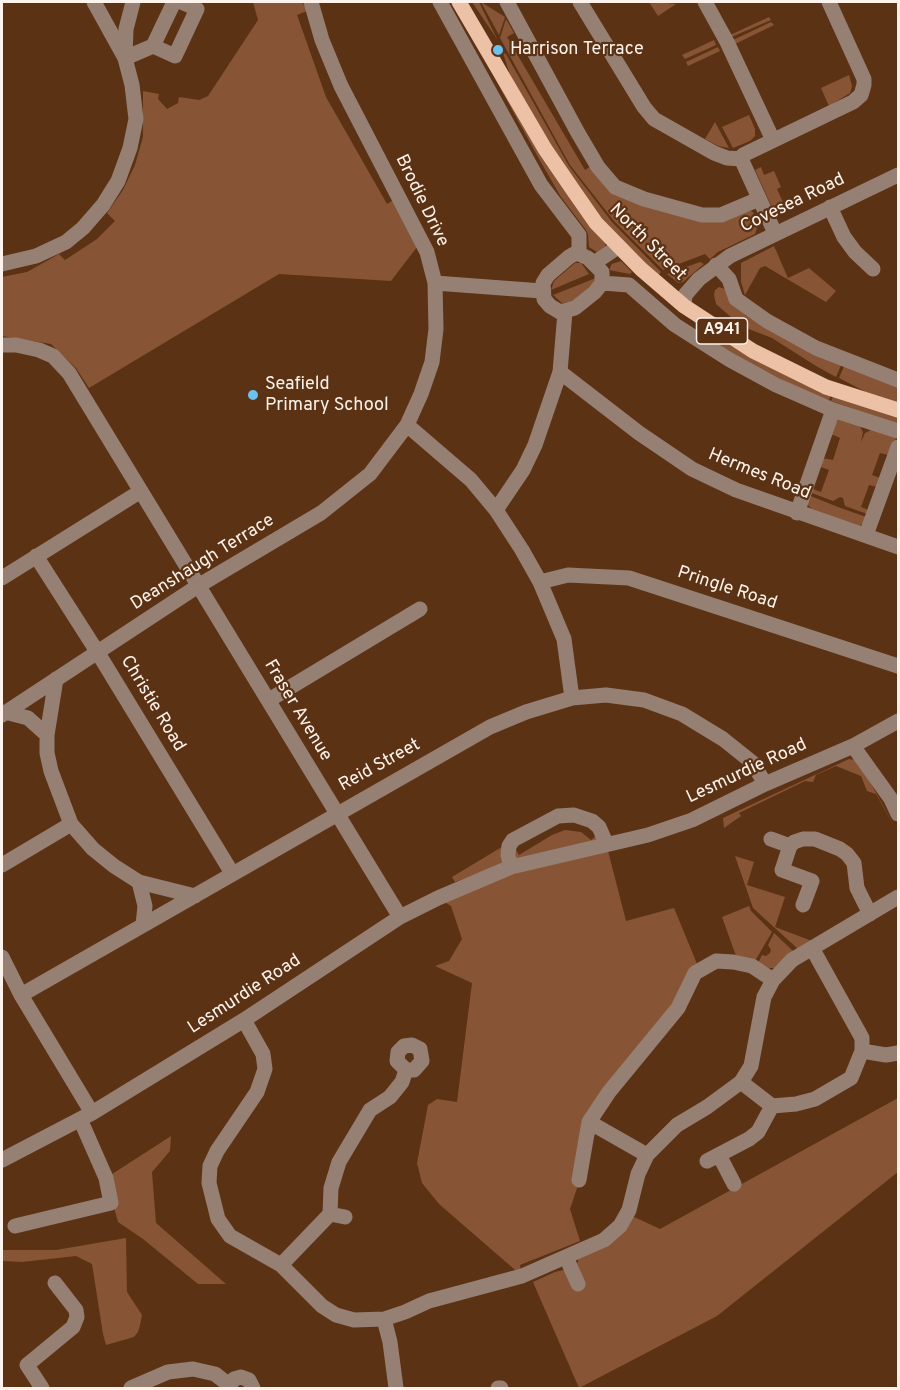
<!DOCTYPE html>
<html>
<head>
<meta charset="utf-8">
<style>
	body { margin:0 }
	#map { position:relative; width:900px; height:1390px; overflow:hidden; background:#5c3214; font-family:Overpass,sans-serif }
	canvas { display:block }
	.frame { position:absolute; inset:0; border:3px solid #fef3ec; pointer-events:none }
</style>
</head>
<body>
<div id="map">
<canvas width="900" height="1390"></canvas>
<div class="frame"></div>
</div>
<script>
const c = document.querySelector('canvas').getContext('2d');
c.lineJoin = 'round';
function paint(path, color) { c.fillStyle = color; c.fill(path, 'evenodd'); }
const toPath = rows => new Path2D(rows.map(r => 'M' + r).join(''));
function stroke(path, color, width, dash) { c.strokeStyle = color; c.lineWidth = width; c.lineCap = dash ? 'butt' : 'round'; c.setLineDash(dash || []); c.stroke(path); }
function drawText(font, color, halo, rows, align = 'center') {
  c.font = font + ' Overpass,sans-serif'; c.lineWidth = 4.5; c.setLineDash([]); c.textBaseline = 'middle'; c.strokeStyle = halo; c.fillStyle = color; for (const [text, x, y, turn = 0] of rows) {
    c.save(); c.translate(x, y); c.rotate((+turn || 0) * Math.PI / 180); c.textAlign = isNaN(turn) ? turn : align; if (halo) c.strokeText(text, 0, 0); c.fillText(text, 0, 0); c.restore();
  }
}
paint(toPath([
	[253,2,302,2,307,11,297,15,326,97,387,204,397,198,417,247,391,281,279,274,89,388,76,368,51,344,2,336,2,277,27,272,59,254,65,260,97,239,115,221,107,213,123,190,135,165,143,137,143,91,159,94,158,99,167,109,178,103,179,97,199,100,208,96,258,20],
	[472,2,479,2,498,41,495,36],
	[481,2,505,17,499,35],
	[649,2,665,2,666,3,676,4,658,16],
	[458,11,606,243,605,247,597,252,589,247,588,234,586,230,561,197,539,159],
	[769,17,771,20,729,38,728,36],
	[506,19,514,33,507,37,585,170,591,166,690,219,751,211,754,213,752,216,758,225,755,234,718,252,710,259,705,254,663,270,614,221,570,165,500,38],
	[771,22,774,25,733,45,731,41],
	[714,40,716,45,685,59,682,55],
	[718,47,720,51,688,66,686,62],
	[503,53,506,54,569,166,612,222,661,272,658,276,646,265,579,194,512,81],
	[849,75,852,86,850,93,829,106,821,88],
	[749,115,755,129,755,136,750,141,733,148,722,127],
	[715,122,729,148,718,146,705,139],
	[761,167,764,175,774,171,781,187,777,189,787,211,776,216,755,170],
	[774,246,788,278,809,268,836,291,826,302,765,266,760,268,745,295,741,282,741,263],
	[621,261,632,272,630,274,609,270,612,264],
	[700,262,704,264,683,282,678,283,667,274],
	[575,263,581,263,589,274,551,290,554,281],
	[596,278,593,284,571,302,562,303,553,295],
	[719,287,725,289,842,363,836,377,816,366,772,338,741,326,716,304,714,295,715,290],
	[707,332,833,391,829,400,806,392,740,358,705,335],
	[845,364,898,383,898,403,866,392,839,378],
	[835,392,898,414,898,424,831,401],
	[837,418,859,425,863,432,861,442,865,433,873,429,895,437,896,441,888,455,880,453,872,475,880,478,877,487,869,485,861,507,869,510,870,515,845,506,843,498,840,497,833,501,809,492,813,489,821,492,829,470,821,467,822,458,833,460,840,438,831,434],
	[808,495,838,507,869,518,860,526,812,509,808,505],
	[849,759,855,760,863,769,898,833,876,794,867,791,861,776,836,766,816,775,813,782,805,781,739,813,741,816,724,828,723,818],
	[565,830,581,832,591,840,596,836,598,840,518,859,516,858,515,848,519,855,552,835],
	[606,843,626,921,674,908,700,971,609,1092,570,1209,580,1241,520,1265,522,1276,439,1204,422,1183,417,1163,428,1105,437,1099,457,1102,472,983,435,966,449,961,462,939,451,906,438,898],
	[505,845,502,865,455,882,452,877],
	[735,856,754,862,747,885,785,897,775,927,812,941,798,949,753,908],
	[749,906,751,911,772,932,755,961,736,956,722,917],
	[774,933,793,951,774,968,769,968,758,963,762,955,766,956,770,953,771,950,768,945],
	[898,1098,898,1172,717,1316,579,1388,533,1282,555,1272,576,1267,579,1258,632,1216,660,1229],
	[171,1136,170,1151,152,1172,156,1223,226,1284,198,1284,143,1239,118,1222,106,1178],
	[126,1238,127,1292,142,1315,140,1325,138,1332,134,1337,106,1345,103,1334,92,1264,76,1256,22,1262,2,1261,2,1250,56,1250]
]), '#875535');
stroke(toPath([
	[94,2,125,58,153,46,174,2],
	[440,2,541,185,579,235,579,254],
	[507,2,578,133,598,167,615,187,644,199,702,215,721,215,759,199],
	[580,2,644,107,654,119,714,153,727,158,742,159,743,163,775,233],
	[705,2,727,42,773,140],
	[153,46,175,56,197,9,181,2],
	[742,159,743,155,853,102,861,95,864,85,864,79,829,2],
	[830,207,844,237,855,252,873,269],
	[579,254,574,254,569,257,548,275,543,283,544,299,550,306,560,312,575,308,595,292,602,283],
	[579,254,588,258,602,272,602,283],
	[594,263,618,247],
	[2,264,36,256,66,242,83,228,103,205,118,181,130,148,136,119,132,85,125,58,126,29,133,2],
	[716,265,729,279,736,299,767,321,816,348,898,380],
	[435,283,542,291],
	[602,283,629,285,675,325,730,360,776,385,833,410,898,431],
	[684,306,685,295,699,279,730,256,898,175],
	[2,345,16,345,39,350,53,356,69,373,400,917],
	[560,372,639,433,692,469,736,490,898,547],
	[407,425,471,480,496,510,522,550,540,582,564,639,572,698],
	[496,510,523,470,535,445,560,372,565,312],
	[797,513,833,410],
	[866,535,898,447],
	[36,556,98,653,232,873],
	[2,578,141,491],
	[540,582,568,575,629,578,898,666],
	[56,679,47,735,47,753,51,771,71,824,93,849,114,866,139,882,195,896],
	[269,700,420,609],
	[5,712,28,718,47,735],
	[2,715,198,586,321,513,370,474,407,425,421,394,432,362,436,329,435,283,427,252,341,86,322,40,311,2],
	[853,746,891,799,898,814],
	[771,839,790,846],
	[2,865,71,824],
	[511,867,508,855,509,846,513,840,558,816,574,815,592,821,599,827,606,843],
	[139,882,145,906,143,925],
	[803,905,812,881,782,870,790,846,794,842,803,839,815,839,840,849,847,854,854,863,857,888,870,914],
	[2,957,21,995,92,1113],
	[21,995,490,727,526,712,572,698,606,695,644,700,682,714,723,739,753,763,765,784],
	[244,1020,263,1054,265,1069,257,1092,217,1151,210,1166,209,1183,218,1219,230,1236,281,1265,322,1306,336,1315,354,1320,384,1319,390,1342,396,1388],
	[862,1051,886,1055,898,1053],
	[741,1082,772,1106,796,1104,815,1099,851,1078,862,1051,862,1038,812,948],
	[589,1122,647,1155],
	[719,1155,734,1184],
	[2,1160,92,1113,244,1020,400,917,438,898,511,867,648,835,692,820,765,784,853,746,898,721],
	[707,1161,749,1139,758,1132,772,1106],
	[579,1180,589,1122,609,1092,678,1008,695,973,716,961,733,962,752,966,773,980],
	[330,1214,345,1217],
	[15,1226,111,1203,106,1178,80,1119],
	[566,1257,578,1284],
	[281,1265,330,1214,331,1188,339,1162,370,1110,390,1097,402,1082,406,1070,397,1061,398,1052,404,1046,412,1045,420,1049,422,1061,414,1070,406,1070],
	[384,1319,405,1312,429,1301,522,1276,604,1240,620,1226,629,1210,638,1174,647,1155,677,1125,707,1107,741,1082,751,1066,764,997,773,980,792,960,898,897],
	[42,1388,27,1365,73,1327,77,1317,76,1310,55,1283],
	[131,1388,168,1372,193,1369,215,1374,229,1385],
	[228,1388,234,1379,241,1377,249,1380,253,1388],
	[498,1388,501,1388]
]), '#968073', 15);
stroke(toPath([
	[459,2,545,149,573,190,596,223,641,269,684,306,753,351,826,387,898,410]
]), '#edc1a6', 15);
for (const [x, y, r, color] of [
	[498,50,6,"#69c3f1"],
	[253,395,6,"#69c3f1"]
]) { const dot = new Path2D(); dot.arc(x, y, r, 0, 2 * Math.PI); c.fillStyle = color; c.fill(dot); stroke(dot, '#5c3214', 2); }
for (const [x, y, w] of [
	[722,331,51]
]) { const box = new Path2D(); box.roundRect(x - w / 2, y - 13, w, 26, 4.5); c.fillStyle = '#5c3214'; c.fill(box); stroke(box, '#fef3ec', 1.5); }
drawText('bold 16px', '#fef3ec', null, [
	["A941",722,331]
]);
drawText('18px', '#fef3ec', '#5c3214', [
	["Harrison Terrace",510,50],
	["Seafield",265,385],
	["Primary School",265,406]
], 'left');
drawText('18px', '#fef3ec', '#5c3214', [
	["Brodie Drive",421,201,64],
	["Covesea Road",793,204,-26],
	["North Street",647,243,45],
	["Hermes Road",759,475,22],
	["Deanshaugh Terrace",203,563,-32],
	["Pringle Road",727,589,18],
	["Christie Road",152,704,59],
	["Fraser Avenue",297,711,59],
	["Reid Street",380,766,-29],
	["Lesmurdie Road",747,772,-25],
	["Lesmurdie Road",245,995,-33]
]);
</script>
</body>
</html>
